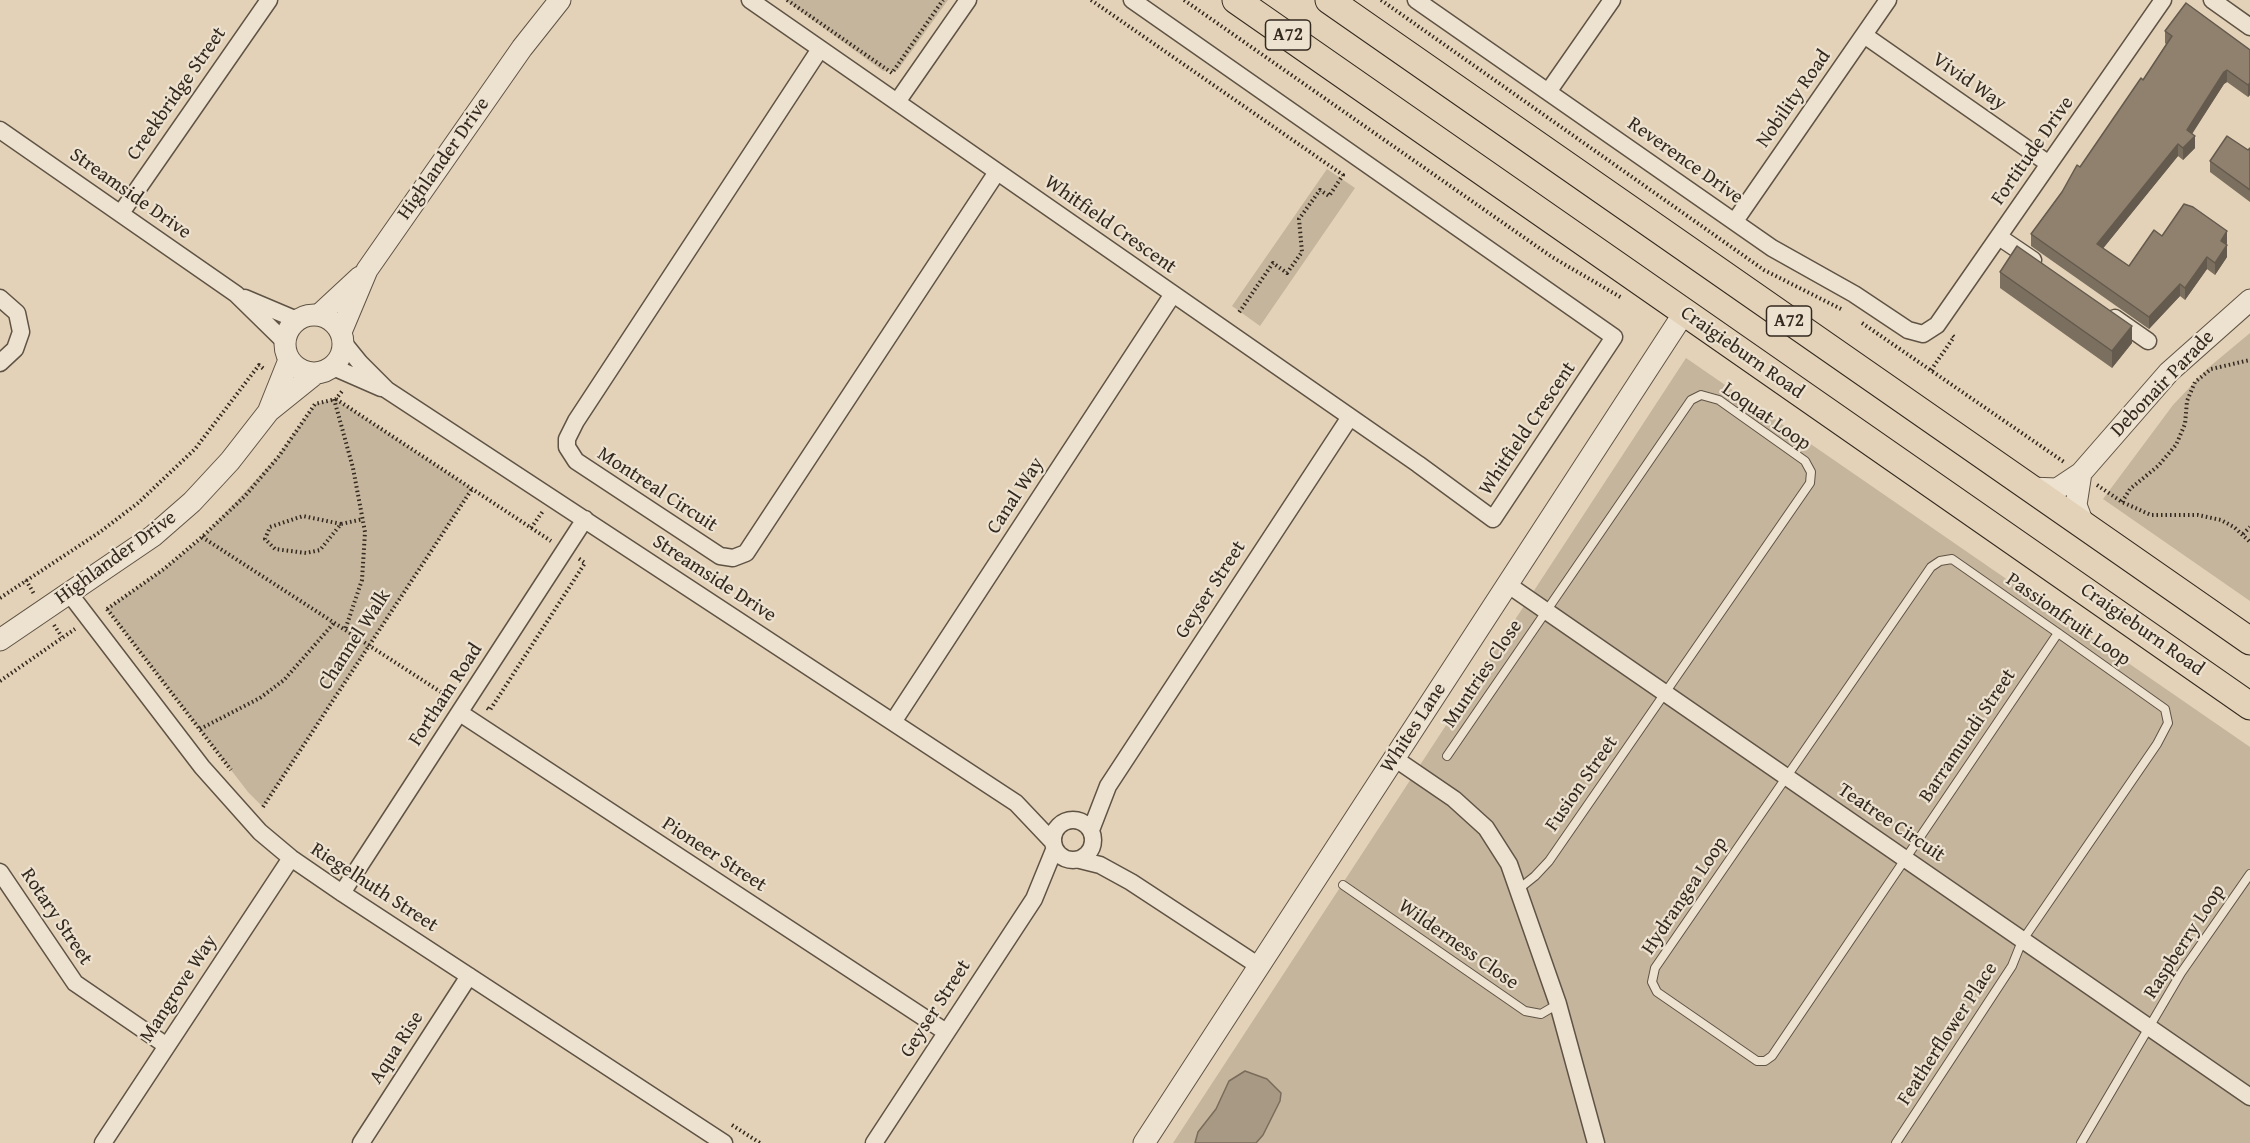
<!DOCTYPE html>
<html>
<head>
<meta charset="utf-8">
<style>
	body { margin:0 }
	canvas { display:block; background:#e3d2b7 }
</style>
</head>
<body>
<canvas width="2250" height="1143"></canvas>
<script>
const c = document.querySelector('canvas').getContext('2d');
c.lineJoin = 'round';
function paint(path, color) { c.fillStyle = color; c.fill(path, 'evenodd'); }
const toPath = rows => new Path2D(rows.map(r => 'M' + r).join(''));
function stroke(path, color, width, dash) { c.strokeStyle = color; c.lineWidth = width; c.lineCap = dash ? 'butt' : 'round'; c.setLineDash(dash || []); c.stroke(path); }
function drawText(font, color, halo, rows, align = 'center') {
  c.font = font + ' "Gentium Book Plus",serif'; c.lineWidth = 4.5; c.setLineDash([]); c.textBaseline = 'middle'; c.strokeStyle = halo; c.fillStyle = color; for (const [text, x, y, turn = 0] of rows) {
    c.save(); c.translate(x, y); c.rotate((+turn || 0) * Math.PI / 180); c.textAlign = isNaN(turn) ? turn : align; if (halo) c.strokeText(text, 0, 0); c.fillText(text, 0, 0); c.restore();
  }
}
paint(toPath([
	[785,0,948,0,898,70,883,71],
	[1327,169,1355,188,1260,326,1232,306],
	[2250,333,2250,601,2103,499,2173,405,2208,368],
	[1686,358,2250,747,2250,1143,1173,1143],
	[336,399,472,489,263,807,248,792,107,609,164,569,202,538,278,456,315,404]
]), '#c5b59d');
const water = toPath([
	[1245,1071,1267,1079,1281,1093,1280,1101,1263,1135,1256,1143,1195,1143,1198,1132,1216,1109,1229,1081,1245,1071]
]);
paint(water, '#a79983');
stroke(water, '#796c5b', 1.5);
const service = toPath([
	[1447,756,1691,400,1701,395,1719,400,1805,461,1811,472,1810,483,1549,861,1535,876,1520,888],
	[1343,885,1525,1011,1541,1014,1558,1004],
	[1896,1143,2012,966,2022,941,2157,744,2168,723,2165,709,2058,633,1952,559,1940,561,1931,567,1655,968,1652,982,1657,992,1757,1061,1765,1061,1772,1056,2058,633],
	[2081,1143,2181,973,2250,874]
]);
const minor = toPath([
	[750,0,1418,464,1493,519,1614,337,1132,0],
	[1416,0,1772,248,1854,294,1908,330,1923,334,1937,325,2163,0],
	[2212,0,2250,27],
	[1864,35,2049,164],
	[820,49,576,421,567,439,567,447,576,461,720,556,733,558,746,553,997,172],
	[1548,92,1612,0],
	[897,102,968,0],
	[0,130,236,294,284,341],
	[121,213,269,0],
	[1735,221,1888,0],
	[1999,237,2033,260],
	[0,298,17,313,21,332,15,349,0,363],
	[245,298,297,320],
	[2115,318,2148,341],
	[343,342,360,363,387,390,1016,803,1052,841],
	[333,367,381,388],
	[1507,584,2250,1097],
	[69,593,202,767,260,832,291,858,342,893,724,1143],
	[460,713,946,1032],
	[893,722,1173,294],
	[1394,758,1454,799,1486,828,1509,864,1558,1004,1596,1143],
	'1053 840a20 20 0 1 1 40 0a20 20 0 1 1-40 0Z',
	[1091,830,1108,786,1350,417],
	[1080,860,1100,865,1131,882,1259,966],
	[0,872,75,983,167,1046],
	[342,893,585,519],
	[103,1143,291,858],
	[361,1143,469,976],
	[874,1143,1034,899,1054,850]
]);
const tertiary = toPath([
	'285 344a29 29 0 1 1 58 0a29 29 0 1 1-58 0Z',
	[319,315,360,277],
	[341,332,367,270,522,48,560,0],
	[269,410,289,360],
	[2081,473,2076,505,2084,526],
	[2030,488,2057,489,2081,473,2169,372,2250,300],
	[0,640,153,536,192,502,230,461,269,411,315,374],
	[1144,1143,1684,313]
]);
const primary = toPath([
	[1236,0,2250,706],
	[1329,0,2250,641]
]);
stroke(service, '#5f5345', 10);
stroke(minor, '#5f5345', 19);
stroke(tertiary, '#5f5345', 23);
stroke(primary, '#33291f', 29);
stroke(toPath([
	[787,0,892,73,943,0],
	[1091,0,1343,175,1329,196,1320,190,1299,219,1302,252,1287,273,1273,263,1238,314],
	[1184,0,1552,257,1622,298],
	[1381,0,1764,270,1841,309],
	[1862,323,2064,462],
	[1931,370,1954,337,1951,334],
	[334,399,353,468,365,532,362,580,345,630],
	[336,399,551,541],
	[2097,485,2122,502,2151,515,2198,515,2221,520,2234,527,2250,542],
	[2122,502,2130,489,2158,466,2176,445,2185,424,2187,401,2195,382,2211,369,2250,360],
	[341,524,303,516,270,527,265,539,275,549,306,553,320,550,341,524,363,519],
	[531,528,543,511],
	[2243,534,2250,527],
	[202,537,450,698],
	[26,580,34,594],
	[0,598,100,532,138,503,195,449,259,365,265,370],
	[107,609,231,770],
	[107,609,164,569,202,537,245,496,279,456,315,404,336,399,343,390],
	[54,625,62,637],
	[0,681,75,629],
	[487,708,490,710,585,563,578,558],
	[200,729,260,698,284,680,334,623],
	[263,807,472,489],
	[732,1125,760,1143]
]), '#33291f', 4, [1.5, 3]);
stroke(service, '#ede2d0', 8);
stroke(minor, '#ede2d0', 16);
stroke(tertiary, '#ede2d0', 21);
stroke(primary, '#e3d2b7', 27);
paint(toPath([
	[2165,31,2250,50,2250,95,2248,97,2227,82,2224,84,2192,133,2195,148,2183,160,2178,156,2103,248,2129,266,2162,236,2227,243,2226,245,2227,257,2215,275,2207,269,2185,300,2180,296,2149,329,2031,246,2031,234,2143,80,2166,44,2165,43],
	[2250,148,2250,202,2210,172,2210,161,2248,150],
	[2000,272,2132,343,2112,368,2000,288]
]), '#7b6f5f');
paint(toPath([
	[2227,70,2227,82,2224,84,2187,142,2187,130,2224,72],
	[2250,83,2250,95,2248,97,2248,85],
	[2195,136,2195,148,2183,160,2183,148],
	[2178,144,2178,156,2097,256,2097,244],
	[2227,231,2227,243,2221,253,2221,241],
	[2227,245,2227,257,2215,275,2215,263],
	[2207,257,2207,269,2185,300,2185,288],
	[2180,284,2180,296,2149,329,2149,317],
	[2132,326,2132,343,2112,368,2112,351]
]), '#645a4d');
const building = toPath([
	[2186,3,2250,50,2250,83,2248,85,2227,70,2224,72,2187,130,2195,136,2183,148,2178,144,2097,244,2129,266,2154,230,2162,236,2184,204,2193,207,2227,231,2221,241,2227,245,2215,263,2207,257,2185,288,2180,284,2149,317,2031,234,2062,192,2077,165,2080,167,2141,78,2143,80,2172,36,2165,31,2186,3],
	[2227,136,2248,150,2250,148,2250,190,2210,161,2227,136],
	[2017,246,2132,326,2112,351,2000,272,2017,246]
]);
paint(building, '#8f816e');
stroke(building, '#645a4d', 1.5);
for (const [x, y, w] of [
	[1288,35,45],
	[1789,321,45]
]) { const box = new Path2D(); box.roundRect(x - w / 2, y - 15, w, 30, 4.5); c.fillStyle = '#ede2d0'; c.fill(box); stroke(box, '#33291f', 1.5); }
drawText('bold 18px', '#33291f', null, [
	["A72",1288,35],
	["A72",1789,321]
]);
drawText('20px', '#33291f', '#ede2d0', [
	["Vivid Way",1969,82,35],
	["Creekbridge Street",177,94,-55],
	["Nobility Road",1794,99,-55],
	["Fortitude Drive",2033,151,-55],
	["Highlander Drive",444,159,-55],
	["Reverence Drive",1685,161,35],
	["Streamside Drive",130,194,35],
	["Whitfield Crescent",1110,225,35],
	["Craigieburn Road",1742,353,35],
	["Debonair Parade",2163,384,-46],
	["Loquat Loop",1766,417,35],
	["Whitfield Crescent",1528,429,-56],
	["Montreal Circuit",657,490,33],
	["Canal Way",1016,496,-57],
	["Highlander Drive",116,558,-36],
	["Streamside Drive",714,579,33],
	["Geyser Street",1211,590,-57],
	["Passionfruit Loop",2068,620,35],
	["Craigieburn Road",2142,630,35],
	["Channel Walk",355,640,-57],
	["Muntries Close",1483,674,-56],
	["Fortham Road",446,695,-57],
	["Whites Lane",1414,728,-57],
	["Barramundi Street",1968,736,-56],
	["Fusion Street",1582,784,-55],
	["Teatree Circuit",1891,823,34],
	["Pioneer Street",714,855,33],
	["Riegelhuth Street",374,888,33],
	["Hydrangea Loop",1685,896,-56],
	["Rotary Street",56,917,56],
	["Raspberry Loop",2185,942,-57],
	["Wilderness Close",1458,945,35],
	["Mangrove Way",179,989,-57],
	["Geyser Street",936,1009,-57],
	["Featherflower Place",1948,1034,-57],
	["Aqua Rise",397,1048,-57]
]);
</script>
</body>
</html>
